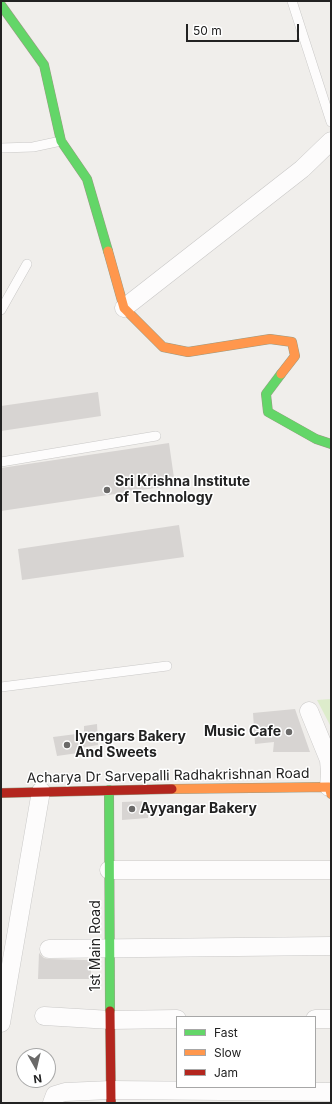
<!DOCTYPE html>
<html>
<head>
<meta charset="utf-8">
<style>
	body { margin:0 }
	#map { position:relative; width:332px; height:1104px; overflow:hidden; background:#f0eeeb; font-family:Inter,sans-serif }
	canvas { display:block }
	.frame { position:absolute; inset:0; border:2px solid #222; pointer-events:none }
	.legend { position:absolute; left:176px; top:1016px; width:140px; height:72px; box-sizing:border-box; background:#fff; border:1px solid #a7a7a7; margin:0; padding:5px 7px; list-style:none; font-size:12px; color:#222 }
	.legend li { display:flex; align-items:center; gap:8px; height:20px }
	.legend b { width:20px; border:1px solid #a7a7a7 }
	.north { position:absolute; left:16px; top:1048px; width:40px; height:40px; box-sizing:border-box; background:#fff; border:1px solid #a7a7a7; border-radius:50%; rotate:172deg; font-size:11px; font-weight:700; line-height:16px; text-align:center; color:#222 }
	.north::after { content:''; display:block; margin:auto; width:14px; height:18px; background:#6a6968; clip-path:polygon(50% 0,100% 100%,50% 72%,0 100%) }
	.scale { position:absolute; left:186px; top:24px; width:113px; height:18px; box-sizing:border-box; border:2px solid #222; border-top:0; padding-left:5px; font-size:12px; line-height:14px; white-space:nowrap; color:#222; -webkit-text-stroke:3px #fff; paint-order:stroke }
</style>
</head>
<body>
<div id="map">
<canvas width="332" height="1104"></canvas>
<div class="frame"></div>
<ul class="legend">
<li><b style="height:5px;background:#63d668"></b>Fast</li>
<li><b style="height:5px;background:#ff974d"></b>Slow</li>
<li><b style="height:5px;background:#b3261e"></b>Jam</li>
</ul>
<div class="north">N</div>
<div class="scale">50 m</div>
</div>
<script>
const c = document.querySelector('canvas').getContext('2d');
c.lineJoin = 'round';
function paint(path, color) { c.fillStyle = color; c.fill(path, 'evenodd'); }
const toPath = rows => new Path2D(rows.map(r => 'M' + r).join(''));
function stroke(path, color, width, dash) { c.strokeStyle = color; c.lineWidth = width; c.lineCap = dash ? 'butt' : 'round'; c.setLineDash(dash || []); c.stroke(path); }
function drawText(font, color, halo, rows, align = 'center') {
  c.font = font + ' Inter,sans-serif'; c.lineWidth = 3; c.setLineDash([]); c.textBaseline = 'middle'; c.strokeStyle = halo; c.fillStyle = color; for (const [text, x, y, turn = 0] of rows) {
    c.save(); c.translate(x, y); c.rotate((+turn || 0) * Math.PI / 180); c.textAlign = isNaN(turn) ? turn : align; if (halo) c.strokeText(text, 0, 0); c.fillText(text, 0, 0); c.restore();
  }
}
paint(toPath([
	[331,699,331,727,317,700]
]), '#ddeccb');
paint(toPath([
	[98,392,101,416,1,431,1,406],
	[169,443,175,485,1,511,1,468],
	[179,525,184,557,22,580,18,549],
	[295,709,310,752,273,752,274,742,255,744,253,713],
	[97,724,98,745,79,748,78,753,57,756,53,737,84,733,84,726],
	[148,801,148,818,122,820,122,802],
	[39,953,44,958,49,959,91,960,91,979,38,979]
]), '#d7d4d2');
const lane = toPath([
	[292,1,331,122],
	[1,148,33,147,61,141],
	[1,310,27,264],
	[1,462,156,436],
	[1,687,167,666]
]);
const street = toPath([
	[124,308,302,169,331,141],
	[309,711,329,760,330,773,329,787],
	[109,870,331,870],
	[49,949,331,946],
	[44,1016,111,1020,177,1019],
	[315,1019,331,1019],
	[1,1023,41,791],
	[52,1103,55,1095,65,1092,111,1090,331,1092]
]);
const fast = toPath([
	[1,5,44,65,61,141,87,179,108,251],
	[281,374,266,394,268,412,316,439,331,444],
	[109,790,110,1011]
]);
const slow = toPath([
	[108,251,124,308,163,347,188,352,270,339,292,342,295,356,281,374],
	[172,789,329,787,331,794]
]);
const jam = toPath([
	[1,793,172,789],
	[110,1011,111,1103]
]);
stroke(lane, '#c9c8c7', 10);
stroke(street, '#c9c8c7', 19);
stroke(fast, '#999a82', 10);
stroke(slow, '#999a82', 10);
stroke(jam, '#999a82', 10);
stroke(lane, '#fdfcfc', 9);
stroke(street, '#fdfcfc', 18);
stroke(fast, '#63d668', 9);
stroke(slow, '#ff974d', 9);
stroke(jam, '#b3261e', 9);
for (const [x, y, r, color] of [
	[107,490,4,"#6a6968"],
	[289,732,4,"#6a6968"],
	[67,745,4,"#6a6968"],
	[132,809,4,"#6a6968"]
]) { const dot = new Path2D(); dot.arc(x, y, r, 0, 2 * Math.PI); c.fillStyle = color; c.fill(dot); stroke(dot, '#fff', 1.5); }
drawText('bold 14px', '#222', '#fff', [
	["Sri Krishna Institute",115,482],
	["of Technology",115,498],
	["Music Cafe",281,732,"right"],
	["Iyengars Bakery",75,737],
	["And Sweets",75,753],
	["Ayyangar Bakery",140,809]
], 'left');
drawText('14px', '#222', '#fff', [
	["Acharya Dr Sarvepalli Radhakrishnan Road",168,776,-1],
	["1st Main Road",96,946,-90]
]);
</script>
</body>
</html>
